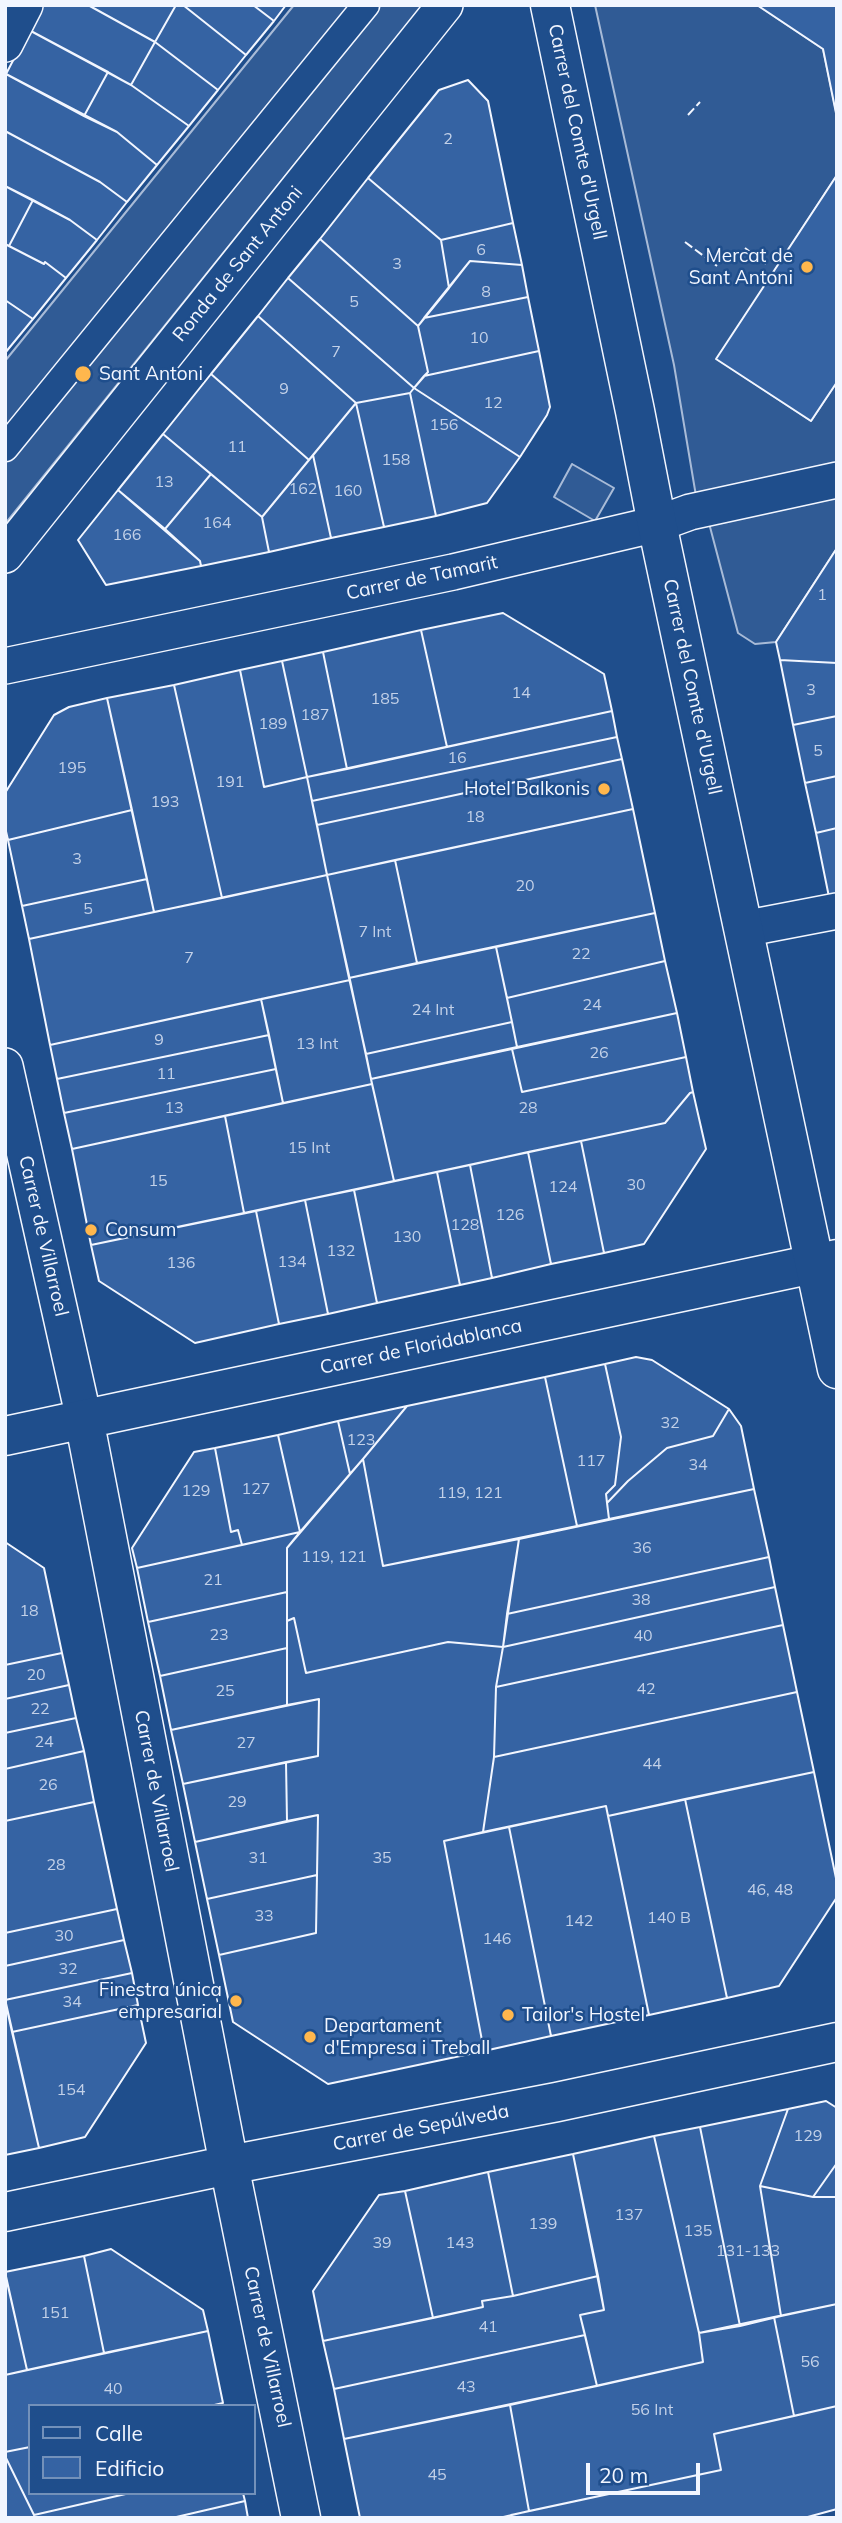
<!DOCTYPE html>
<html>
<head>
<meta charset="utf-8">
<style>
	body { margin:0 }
	#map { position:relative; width:842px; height:2523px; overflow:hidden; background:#1f4e8c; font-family:Mulish,sans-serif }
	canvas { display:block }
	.frame { position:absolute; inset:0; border:7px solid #f2f6ff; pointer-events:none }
	.legend { position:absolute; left:28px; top:2404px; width:228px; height:91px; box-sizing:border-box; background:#1f4e8c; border:2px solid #7391ba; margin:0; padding:9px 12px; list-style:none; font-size:21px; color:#f2f6ff }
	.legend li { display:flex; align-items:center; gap:14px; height:35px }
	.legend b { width:35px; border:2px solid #7391ba }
	.scale { position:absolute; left:586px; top:2463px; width:114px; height:32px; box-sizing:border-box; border:4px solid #f2f6ff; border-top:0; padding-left:9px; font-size:21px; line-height:24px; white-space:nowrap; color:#f2f6ff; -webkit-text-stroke:5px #1f4e8c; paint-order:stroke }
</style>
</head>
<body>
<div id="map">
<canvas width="842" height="2523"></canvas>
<div class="frame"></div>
<ul class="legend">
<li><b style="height:9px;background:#1f4e8c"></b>Calle</li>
<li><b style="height:19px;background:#3563a3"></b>Edificio</li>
</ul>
<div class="scale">20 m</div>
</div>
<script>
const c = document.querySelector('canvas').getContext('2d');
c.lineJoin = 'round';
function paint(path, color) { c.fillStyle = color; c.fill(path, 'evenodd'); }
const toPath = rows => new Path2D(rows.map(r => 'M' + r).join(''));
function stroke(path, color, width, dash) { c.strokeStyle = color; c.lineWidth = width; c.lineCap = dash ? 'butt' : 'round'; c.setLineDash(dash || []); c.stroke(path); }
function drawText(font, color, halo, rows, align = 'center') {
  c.font = font + ' Mulish,sans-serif'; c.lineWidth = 5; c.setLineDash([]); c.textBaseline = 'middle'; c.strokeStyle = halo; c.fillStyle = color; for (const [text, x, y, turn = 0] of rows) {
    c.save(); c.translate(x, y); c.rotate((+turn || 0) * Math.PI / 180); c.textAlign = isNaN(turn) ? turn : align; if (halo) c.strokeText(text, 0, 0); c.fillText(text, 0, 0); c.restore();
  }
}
const built = toPath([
	[294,5,423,5,5,524,5,361,294,5],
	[595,5,757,5,823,49,837,116,837,175,717,359,811,421,837,382,837,548,776,642,755,644,738,633,705,508,696,496,674,365,595,5],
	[572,464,614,488,595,521,554,497,572,464]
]);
paint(built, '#305b95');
stroke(built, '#a8bbd7', 2);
const building = toPath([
	[41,5,88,5,155,42,131,85,29,30,41,5],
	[88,5,176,5,155,42,88,5],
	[176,5,183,5,246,55,218,90,155,42,176,5],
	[183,5,253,5,274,21,246,55,183,5],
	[253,5,286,5,274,21,253,5],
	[757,5,837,5,837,118,823,49,757,5],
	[29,30,108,72,84,116,6,74,29,30],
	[155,42,218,90,189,126,131,85,155,42],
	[108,72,131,85,189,126,157,165,117,132,84,116,108,72],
	[6,74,117,132,157,165,127,202,100,182,5,131,6,74],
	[468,80,488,101,513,223,441,240,368,178,439,90,468,80],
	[5,131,100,182,127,202,97,240,70,220,5,186,5,131],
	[837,175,837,382,811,421,716,359,837,175],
	[368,178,441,240,449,288,418,326,320,239,368,178],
	[5,186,33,200,9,246,5,244,5,186],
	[33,200,70,220,97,240,66,278,45,262,44,264,9,246,33,200],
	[513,223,522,265,470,261,449,288,441,240,513,223],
	[320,239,418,326,428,372,414,388,288,278,320,239],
	[5,244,44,264,45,262,66,278,33,319,5,300,5,244],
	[470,261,522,265,528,297,424,318,470,261],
	[288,278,414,388,410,393,356,403,258,316,288,278],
	[528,297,539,351,424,376,428,372,418,326,424,318,528,297],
	[5,300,33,319,5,353,5,300],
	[258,316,356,403,309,460,211,374,258,316],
	[539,351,550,407,547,415,520,457,414,388,424,376,539,351],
	[211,374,309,460,262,517,163,434,211,374],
	[414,388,520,457,487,503,436,516,410,393,414,388],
	[410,393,436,516,384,527,356,403,410,393],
	[356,403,384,527,331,538,313,455,356,403],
	[163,434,211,474,165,529,118,490,163,434],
	[313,455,331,538,269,552,262,517,313,455],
	[211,474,262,517,269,552,201,566,200,561,165,529,211,474],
	[118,490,200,561,201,566,106,585,78,540,118,490],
	[837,548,837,663,780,660,776,642,837,548],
	[503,613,604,674,612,711,447,747,421,630,503,613],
	[421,630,447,747,347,769,323,652,421,630],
	[323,652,347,769,307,777,282,661,323,652],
	[780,660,837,663,837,716,793,725,780,660],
	[282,661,307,777,264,787,240,670,282,661],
	[240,670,264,787,307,777,327,875,222,898,174,685,240,670],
	[174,685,222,898,154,912,107,698,174,685],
	[107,698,132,810,8,840,5,827,5,793,54,715,69,707,107,698],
	[612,711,617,737,312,801,307,777,612,711],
	[837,716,837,776,805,783,793,725,837,716],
	[617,737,622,759,317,825,312,801,617,737],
	[622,759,633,809,327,875,317,825,622,759],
	[837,776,837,828,816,833,805,783,837,776],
	[633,809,655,913,417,963,395,860,633,809],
	[132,810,147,879,22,906,8,840,132,810],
	[837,828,837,895,829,897,816,833,837,828],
	[395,860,417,963,349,978,327,875,395,860],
	[327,875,350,980,50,1045,29,939,327,875],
	[147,879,154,912,29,939,22,906,147,879],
	[655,913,665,961,507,998,496,947,655,913],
	[496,947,512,1022,366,1054,349,978,496,947],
	[665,961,677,1013,517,1047,507,998,665,961],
	[350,980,372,1084,283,1103,261,999,350,980],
	[261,999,269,1035,57,1079,50,1045,261,999],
	[677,1013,686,1057,522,1092,512,1049,677,1013],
	[512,1022,517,1047,371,1079,366,1054,512,1022],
	[269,1035,276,1069,64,1113,57,1079,269,1035],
	[512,1049,522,1092,686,1057,693,1092,690,1093,665,1123,394,1181,371,1079,512,1049],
	[276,1069,283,1103,72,1149,64,1113,276,1069],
	[372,1084,394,1181,244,1213,225,1116,372,1084],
	[693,1092,706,1149,644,1244,604,1253,581,1141,665,1123,690,1093,693,1092],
	[225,1116,244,1213,91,1245,72,1149,225,1116],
	[581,1141,604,1253,551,1264,528,1152,581,1141],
	[528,1152,551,1264,492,1278,470,1165,528,1152],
	[470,1165,492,1278,460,1285,437,1172,470,1165],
	[437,1172,460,1285,377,1303,354,1190,437,1172],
	[354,1190,377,1303,328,1314,305,1200,354,1190],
	[305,1200,328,1314,279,1324,256,1211,305,1200],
	[256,1211,279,1324,195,1343,99,1281,91,1245,256,1211],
	[636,1357,652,1360,729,1409,713,1436,667,1448,628,1481,607,1503,606,1494,615,1485,621,1437,605,1364,636,1357],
	[605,1364,621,1437,615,1485,606,1494,609,1519,577,1526,545,1377,605,1364],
	[545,1377,577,1526,383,1566,363,1459,407,1406,545,1377],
	[407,1406,363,1459,350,1474,338,1421,407,1406],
	[729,1409,741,1426,754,1489,609,1519,607,1503,628,1481,667,1448,713,1436,729,1409],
	[338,1421,350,1474,300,1532,278,1435,338,1421],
	[278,1435,300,1532,242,1545,238,1530,231,1532,215,1448,278,1435],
	[215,1448,231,1532,238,1530,242,1545,137,1568,132,1548,194,1452,215,1448],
	[363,1459,383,1566,519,1539,503,1647,448,1642,306,1673,294,1618,287,1621,287,1548,363,1459],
	[754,1489,769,1557,507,1614,519,1539,754,1489],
	[300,1532,287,1548,287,1592,148,1622,137,1568,300,1532],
	[5,1542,44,1568,62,1653,5,1665,5,1542],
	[769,1557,775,1587,503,1647,507,1614,769,1557],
	[775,1587,783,1625,496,1687,503,1647,775,1587],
	[287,1592,287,1648,160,1676,148,1622,287,1592],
	[294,1618,306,1673,448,1642,503,1647,496,1687,494,1757,483,1832,444,1841,484,2051,328,2084,233,2022,219,1955,316,1933,318,1815,287,1821,286,1762,318,1756,319,1699,287,1705,287,1621,294,1618],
	[783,1625,797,1692,494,1757,496,1687,783,1625],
	[287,1648,287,1705,171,1730,160,1676,287,1648],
	[62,1653,69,1685,5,1699,5,1665,62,1653],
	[69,1685,76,1718,5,1733,5,1699,69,1685],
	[797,1692,814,1772,608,1816,606,1806,483,1832,494,1757,797,1692],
	[319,1699,318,1756,183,1784,171,1730,319,1699],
	[76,1718,84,1751,5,1769,5,1733,76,1718],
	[84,1751,94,1802,5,1821,5,1769,84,1751],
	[286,1762,287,1821,195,1842,183,1784,286,1762],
	[814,1772,837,1883,837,1897,779,1986,727,1998,685,1799,814,1772],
	[685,1799,727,1998,649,2015,608,1816,685,1799],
	[94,1802,117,1909,5,1933,5,1821,94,1802],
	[606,1806,649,2015,551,2036,509,1827,606,1806],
	[318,1815,317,1875,207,1899,195,1842,318,1815],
	[509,1827,551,2036,484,2051,444,1841,509,1827],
	[317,1875,316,1933,219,1955,207,1899,317,1875],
	[117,1909,124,1940,5,1966,5,1933,117,1909],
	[124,1940,132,1973,5,2000,5,1966,124,1940],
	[132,1973,138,2005,12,2032,5,2000,132,1973],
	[5,1999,39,2148,5,2155,5,1999],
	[138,2005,146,2043,85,2137,39,2148,12,2032,138,2005],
	[826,2101,837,2108,837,2163,813,2197,760,2186,788,2109,826,2101],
	[788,2109,760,2186,781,2316,740,2326,700,2127,788,2109],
	[700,2127,740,2326,699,2333,654,2136,700,2127],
	[654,2136,699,2333,703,2362,597,2386,580,2315,604,2310,573,2154,654,2136],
	[573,2154,598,2276,513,2296,488,2172,573,2154],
	[837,2163,837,2197,813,2197,837,2163],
	[488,2172,513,2296,482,2301,483,2307,433,2318,405,2191,488,2172],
	[760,2186,813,2197,837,2197,837,2304,781,2316,760,2186],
	[405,2191,433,2318,323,2341,313,2291,379,2195,405,2191],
	[111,2249,203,2310,208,2331,104,2353,84,2256,111,2249],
	[84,2256,104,2353,27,2370,5,2272,84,2256],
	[5,2273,27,2370,5,2375,5,2273],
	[598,2276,604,2310,580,2315,585,2335,334,2389,323,2341,483,2307,482,2301,513,2296,598,2276],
	[837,2304,837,2406,794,2416,774,2317,837,2304],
	[774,2317,794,2416,714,2434,721,2470,529,2511,510,2405,703,2362,699,2333,774,2317],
	[208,2331,223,2403,210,2406,30,2406,30,2447,5,2452,5,2375,208,2331],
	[585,2335,597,2386,344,2439,334,2389,585,2335],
	[510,2405,529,2511,499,2518,360,2518,344,2439,510,2405],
	[837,2406,837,2509,804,2518,512,2518,511,2515,721,2470,714,2434,837,2406],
	[30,2447,30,2493,130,2493,34,2515,5,2456,5,2452,30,2447],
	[5,2456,34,2515,35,2518,5,2518,5,2456],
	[130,2493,243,2493,245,2501,172,2518,35,2518,34,2515,130,2493],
	[245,2501,248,2518,172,2518,245,2501]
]);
paint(building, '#3563a3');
stroke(building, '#f2f6ff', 2);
const pedestrian = toPath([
	[5,448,366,5]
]);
const minor = toPath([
	[5,44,25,5],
	[5,555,445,5],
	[5,666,453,572,657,524,690,512,837,480],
	[743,929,837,911],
	[5,1066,84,1419]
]);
const tertiary = toPath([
	[84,1419,229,2165,301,2518],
	[5,1436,837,1259],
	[5,2212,229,2165,557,2102,837,2042]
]);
const secondary = toPath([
	[550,5,635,411,657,524,837,1369]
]);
stroke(pedestrian, '#f2f6ff', 29);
stroke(minor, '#f2f6ff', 38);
stroke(tertiary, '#f2f6ff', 41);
stroke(secondary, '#f2f6ff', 41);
stroke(pedestrian, '#1f4e8c', 26);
stroke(minor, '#1f4e8c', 35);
stroke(tertiary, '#1f4e8c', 38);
stroke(secondary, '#1f4e8c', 38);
stroke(toPath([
	[688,115,700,102],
	[685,242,717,266],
	[745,248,766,264]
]), '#f2f6ff', 2, [9, 3.5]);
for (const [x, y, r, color] of [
	[807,267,7,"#ffb74d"],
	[83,374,9,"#ffb74d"],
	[604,789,7,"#ffb74d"],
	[91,1230,7,"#ffb74d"],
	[236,2001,7,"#ffb74d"],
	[508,2015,7,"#ffb74d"],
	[310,2037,7,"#ffb74d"]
]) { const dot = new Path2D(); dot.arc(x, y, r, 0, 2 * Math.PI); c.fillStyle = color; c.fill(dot); stroke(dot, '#1f4e8c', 2.5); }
drawText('16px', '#c3d1e8', null, [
	["2",448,139],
	["6",481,250],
	["3",397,264],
	["8",486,292],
	["5",354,302],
	["10",479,338],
	["7",336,352],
	["9",284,389],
	["12",493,403],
	["156",444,425],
	["11",237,447],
	["158",396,460],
	["13",164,482],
	["162",303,489],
	["160",348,491],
	["164",217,523],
	["166",127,535],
	["1",822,595],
	["3",811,690],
	["14",521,693],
	["185",385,699],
	["187",315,715],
	["189",273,724],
	["5",818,751],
	["16",457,758],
	["195",72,768],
	["191",230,782],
	["193",165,802],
	["18",475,817],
	["3",77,859],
	["20",525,886],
	["5",88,909],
	["7 Int",375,932],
	["22",581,954],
	["7",189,958],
	["24",592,1005],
	["24 Int",433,1010],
	["9",159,1040],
	["13 Int",317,1044],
	["26",599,1053],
	["11",166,1074],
	["13",174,1108],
	["28",528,1108],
	["15 Int",309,1148],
	["15",158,1181],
	["30",636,1185],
	["124",563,1187],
	["126",510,1215],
	["128",465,1225],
	["130",407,1237],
	["132",341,1251],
	["134",292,1262],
	["136",181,1263],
	["32",670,1423],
	["123",361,1440],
	["117",591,1461],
	["34",698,1465],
	["127",256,1489],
	["129",196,1491],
	["119, 121",470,1493],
	["36",642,1548],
	["119, 121",334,1557],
	["21",213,1580],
	["38",641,1600],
	["18",29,1611],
	["23",219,1635],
	["40",643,1636],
	["20",36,1675],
	["42",646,1689],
	["25",225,1691],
	["22",40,1709],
	["24",44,1742],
	["27",246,1743],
	["44",652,1764],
	["26",48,1785],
	["29",237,1802],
	["31",258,1858],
	["35",382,1858],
	["28",56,1865],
	["46, 48",770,1890],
	["33",264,1916],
	["140 B",669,1918],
	["142",579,1921],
	["30",64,1936],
	["146",497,1939],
	["32",68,1969],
	["34",72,2002],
	["154",71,2090],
	["129",808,2136],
	["137",629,2215],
	["139",543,2224],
	["135",698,2231],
	["39",382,2243],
	["143",460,2243],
	["131-133",748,2251],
	["151",55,2313],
	["41",488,2327],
	["56",810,2362],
	["43",466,2387],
	["40",113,2389],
	["56 Int",652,2410],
	["45",437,2475]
]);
drawText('19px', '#f2f6ff', '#1f4e8c', [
	["Carrer del Comte d'Urgell",577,132,78],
	["Ronda de Sant Antoni",238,264,-51],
	["Carrer de Tamarit",422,578,-12],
	["Carrer del Comte d'Urgell",692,687,78],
	["Carrer de Villarroel",43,1236,77],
	["Carrer de Floridablanca",421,1347,-12],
	["Carrer de Villarroel",156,1791,79],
	["Carrer de Sepúlveda",421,2128,-11],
	["Carrer de Villarroel",267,2347,78]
]);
drawText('19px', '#f2f6ff', '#1f4e8c', [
	["Mercat de",793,256,"right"],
	["Sant Antoni",793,278,"right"],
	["Sant Antoni",99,374],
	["Hotel Balkonis",590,789,"right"],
	["Consum",105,1230],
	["Finestra única",222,1990,"right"],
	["empresarial",222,2012,"right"],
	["Tailor's Hostel",522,2015],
	["Departament",324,2026],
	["d'Empresa i Treball",324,2048]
], 'left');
</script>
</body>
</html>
